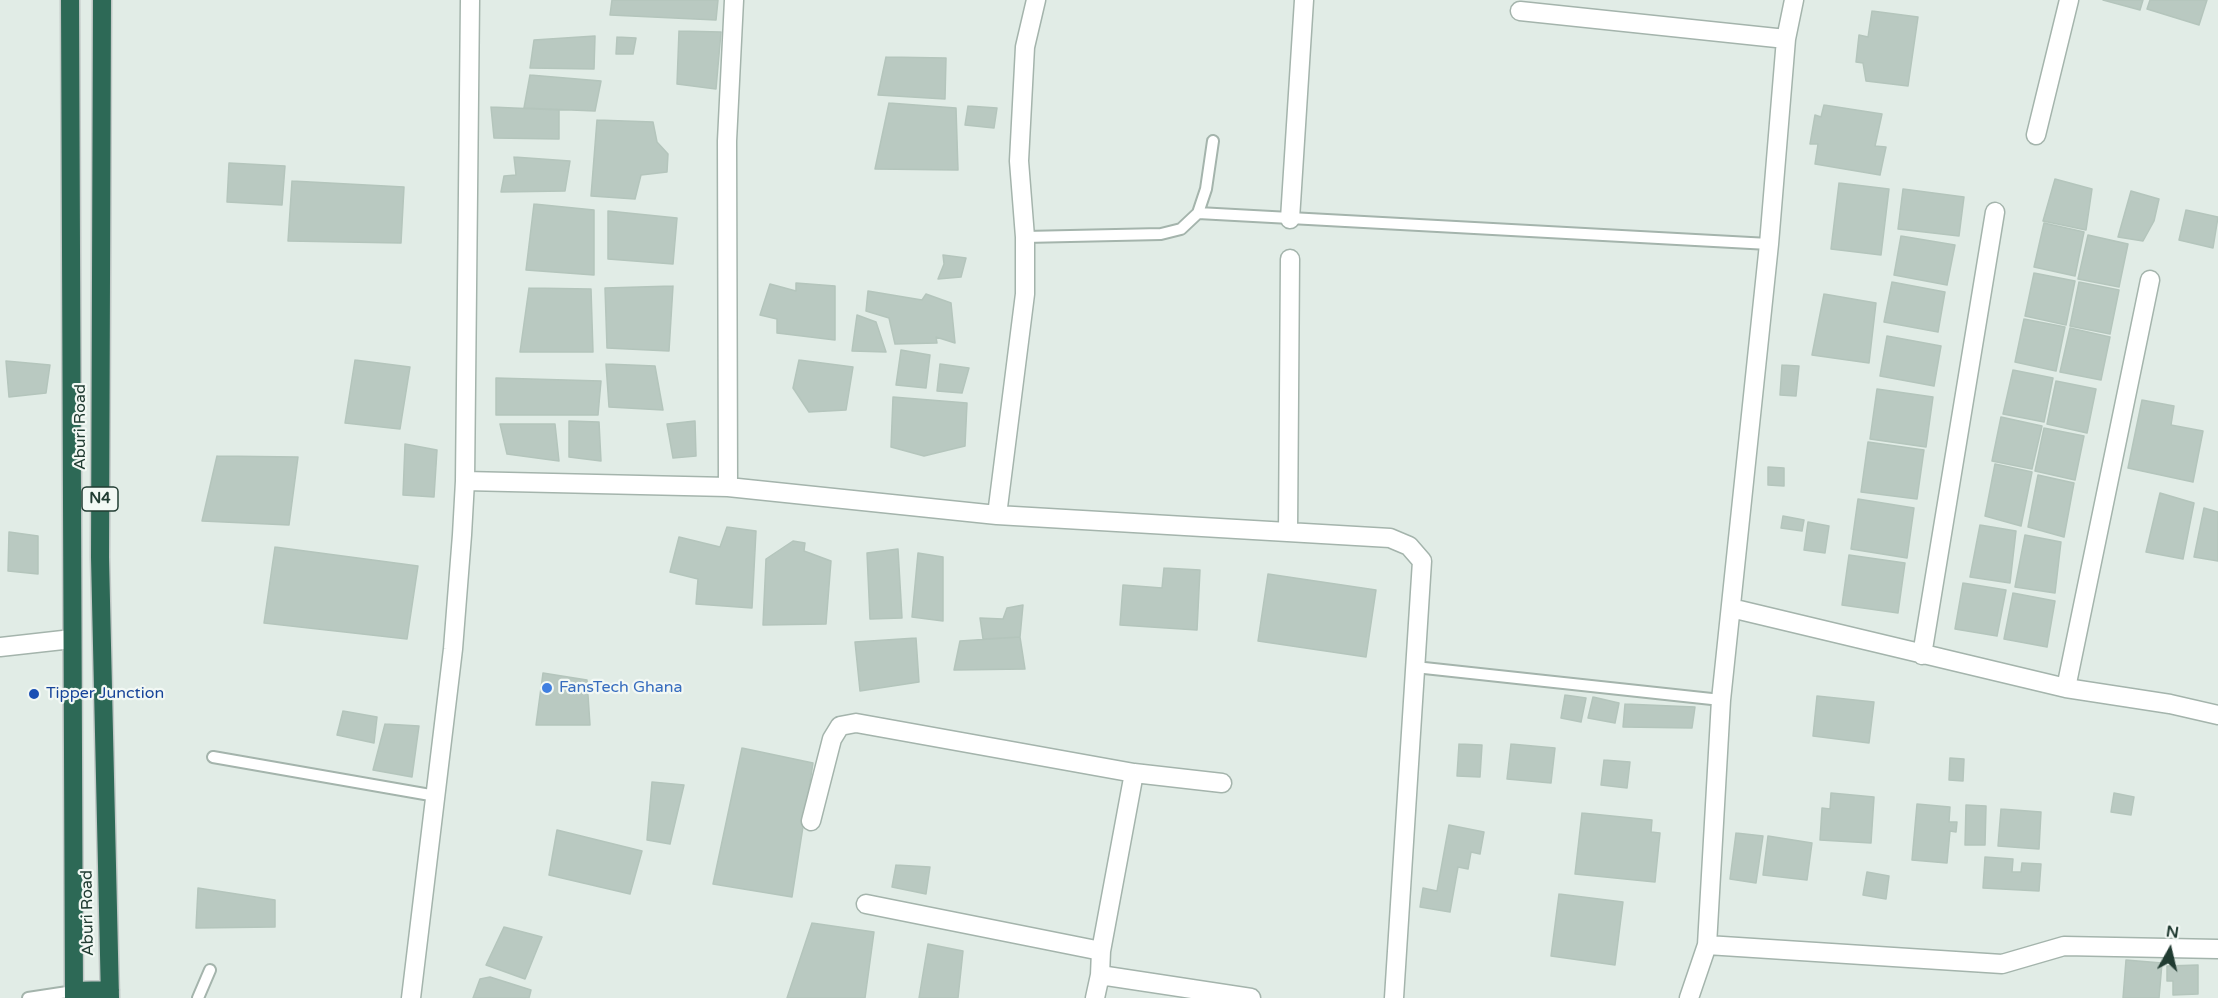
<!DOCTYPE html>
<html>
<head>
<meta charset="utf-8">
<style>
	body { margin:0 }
	#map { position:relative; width:2218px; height:998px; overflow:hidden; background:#e1ece6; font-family:"Varela Round",sans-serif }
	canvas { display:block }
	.north { position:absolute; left:2140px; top:920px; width:60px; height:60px; -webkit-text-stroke:4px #f2f8f4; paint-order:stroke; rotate:8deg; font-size:16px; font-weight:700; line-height:24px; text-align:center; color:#213c32 }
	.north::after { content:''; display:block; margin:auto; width:21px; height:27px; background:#213c32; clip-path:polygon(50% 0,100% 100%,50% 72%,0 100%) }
</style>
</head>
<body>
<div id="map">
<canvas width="2218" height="998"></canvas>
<div class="north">N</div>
</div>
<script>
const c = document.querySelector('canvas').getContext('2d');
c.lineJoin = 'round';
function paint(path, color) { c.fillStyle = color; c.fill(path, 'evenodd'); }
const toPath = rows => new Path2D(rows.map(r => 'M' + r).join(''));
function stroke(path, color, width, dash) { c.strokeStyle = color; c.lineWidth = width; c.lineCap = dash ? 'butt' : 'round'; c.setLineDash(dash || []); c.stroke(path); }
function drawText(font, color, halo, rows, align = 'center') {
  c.font = font + ' "Varela Round",sans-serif'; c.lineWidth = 4.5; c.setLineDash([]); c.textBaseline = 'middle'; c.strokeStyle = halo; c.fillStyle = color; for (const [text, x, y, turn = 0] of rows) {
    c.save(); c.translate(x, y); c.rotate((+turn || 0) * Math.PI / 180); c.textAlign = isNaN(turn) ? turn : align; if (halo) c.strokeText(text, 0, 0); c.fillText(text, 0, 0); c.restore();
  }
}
const building = toPath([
	[612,0,718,0,716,20,610,15,612,0],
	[2103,0,2143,0,2140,10,2103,0],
	[2150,0,2207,0,2199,25,2147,9,2150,0],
	[1872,11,1918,17,1908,86,1866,81,1863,63,1856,62,1859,35,1868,37,1872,11],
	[679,31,721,32,716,89,677,84,679,31],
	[595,36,594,69,530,68,534,40,595,36],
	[617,37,636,38,633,54,616,54,617,37],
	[886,57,946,58,945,99,878,95,886,57],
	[530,75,601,81,595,111,524,108,530,75],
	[889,103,956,108,958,170,875,169,889,103],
	[1824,105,1882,114,1875,146,1886,147,1880,175,1815,164,1818,144,1810,144,1815,115,1821,117,1824,105],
	[968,106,997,108,994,128,965,125,968,106],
	[491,107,559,110,559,139,494,138,491,107],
	[597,120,653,122,657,142,668,154,667,172,641,175,635,199,591,196,597,120],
	[514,157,570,161,565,191,501,192,504,176,516,175,514,157],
	[229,163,285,166,282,205,227,202,229,163],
	[2055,179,2092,189,2086,230,2043,221,2055,179],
	[292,181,404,187,401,243,288,241,292,181],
	[1839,183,1889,189,1881,255,1831,249,1839,183],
	[1903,189,1964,197,1959,236,1898,229,1903,189],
	[2131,191,2159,199,2154,221,2143,241,2118,237,2131,191],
	[534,204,594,210,594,275,526,270,534,204],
	[2186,210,2218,217,2213,248,2179,240,2186,210],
	[608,211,677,218,673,264,608,259,608,211],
	[2044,223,2084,232,2075,276,2034,267,2044,223],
	[2088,235,2128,244,2119,287,2078,279,2088,235],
	[1901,236,1955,245,1947,285,1894,275,1901,236],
	[943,255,966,258,961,277,938,279,944,264,943,255],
	[2034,273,2075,281,2066,325,2025,316,2034,273],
	[1892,282,1945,292,1938,332,1884,322,1892,282],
	[2079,282,2119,290,2110,334,2070,326,2079,282],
	[796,283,835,286,835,340,777,333,777,319,760,315,770,284,796,291,796,283],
	[673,286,669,351,607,348,605,288,673,286],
	[529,288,591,289,593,352,520,352,529,288],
	[868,291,922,300,926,294,951,303,955,343,936,337,937,343,895,344,889,318,866,311,868,291],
	[1824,294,1876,303,1869,363,1812,355,1824,294],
	[857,315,876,322,886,352,852,351,857,315],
	[2024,319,2065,327,2056,371,2015,362,2024,319],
	[2070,328,2110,337,2101,380,2060,372,2070,328],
	[1887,336,1941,346,1934,386,1880,376,1887,336],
	[901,350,930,355,926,388,896,385,901,350],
	[355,360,410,367,400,429,345,423,355,360],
	[799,360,853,367,846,410,809,412,793,388,799,360],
	[6,361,50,365,46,393,9,397,6,361],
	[606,364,655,366,663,410,609,407,606,364],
	[940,364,969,368,962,393,937,391,940,364],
	[1782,365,1799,366,1796,396,1780,395,1782,365],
	[2013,370,2053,378,2044,422,2003,414,2013,370],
	[496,378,601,381,598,415,496,415,496,378],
	[2056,381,2096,389,2087,433,2047,424,2056,381],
	[1877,389,1933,397,1926,447,1870,439,1877,389],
	[893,397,967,403,965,446,924,456,891,447,893,397],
	[2142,400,2174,406,2171,425,2203,431,2193,482,2128,468,2142,400],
	[2001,417,2042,426,2032,469,1992,461,2001,417],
	[569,421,599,422,601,461,569,457,569,421],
	[695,421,696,456,673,458,667,424,695,421],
	[500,424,555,424,559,461,507,454,500,424],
	[2044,428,2084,436,2075,480,2035,471,2044,428],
	[1868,442,1924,450,1917,499,1861,492,1868,442],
	[405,444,437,450,434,497,403,495,405,444],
	[217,456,298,457,289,525,202,521,217,456],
	[1995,464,2032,472,2021,526,1985,516,1995,464],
	[1768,467,1784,468,1784,486,1768,485,1768,467],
	[2038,475,2074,483,2064,537,2028,527,2038,475],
	[2160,493,2194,503,2183,559,2146,552,2160,493],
	[1858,499,1914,508,1907,558,1851,549,1858,499],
	[2204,508,2218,512,2218,561,2194,557,2204,508],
	[1783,516,1804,520,1802,531,1781,528,1783,516],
	[1808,522,1829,526,1825,553,1804,550,1808,522],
	[1980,525,2016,531,2010,583,1970,577,1980,525],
	[727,527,756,531,752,608,696,604,698,579,670,572,679,537,720,547,727,527],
	[9,532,38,536,38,574,8,571,9,532],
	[2025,535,2061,542,2055,593,2015,587,2025,535],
	[793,541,805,543,804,551,831,561,826,624,763,625,766,559,793,541],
	[275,547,418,566,407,639,264,623,275,547],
	[898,549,902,618,870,619,867,553,898,549],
	[918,553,943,557,943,621,912,617,918,553],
	[1849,555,1905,563,1898,613,1842,605,1849,555],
	[1164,568,1200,570,1197,630,1120,625,1123,585,1162,588,1164,568],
	[1268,574,1376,590,1366,657,1258,641,1268,574],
	[1963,583,2006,590,1997,636,1955,629,1963,583],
	[2013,593,2055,601,2047,647,2004,639,2013,593],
	[1023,605,1020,637,983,639,980,618,1003,619,1007,608,1023,605],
	[1020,637,1025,669,954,670,960,641,1020,637],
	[916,638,919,682,860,691,855,642,916,638],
	[543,673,587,680,590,725,536,725,543,673],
	[1565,695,1586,698,1581,722,1561,718,1565,695],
	[1817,696,1874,702,1869,743,1813,736,1817,696],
	[1593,697,1619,703,1615,723,1588,718,1593,697],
	[1625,704,1695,707,1692,728,1623,727,1625,704],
	[343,711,377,717,374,743,337,735,343,711],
	[385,724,419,726,412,777,373,770,385,724],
	[1459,744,1482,745,1480,777,1457,776,1459,744],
	[1511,744,1555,748,1551,783,1507,779,1511,744],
	[742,748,813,763,792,897,713,884,742,748],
	[1950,758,1964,759,1963,781,1949,780,1950,758],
	[1604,760,1630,762,1627,788,1601,785,1604,760],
	[652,782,684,785,670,844,647,840,652,782],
	[1831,793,1874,797,1871,843,1820,840,1822,808,1830,809,1831,793],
	[2114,793,2134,797,2131,815,2111,812,2114,793],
	[1917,804,1950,807,1949,822,1957,822,1956,832,1950,831,1947,863,1912,860,1917,804],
	[1966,805,1986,806,1985,845,1965,845,1966,805],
	[2001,809,2041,812,2039,849,1998,846,2001,809],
	[1582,813,1652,820,1651,832,1660,833,1655,882,1575,874,1582,813],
	[1449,825,1484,832,1480,854,1471,852,1468,869,1458,867,1450,912,1420,907,1423,888,1437,891,1449,825],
	[557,830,642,851,630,894,549,875,557,830],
	[1736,833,1763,836,1756,883,1730,879,1736,833],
	[1768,836,1812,843,1807,880,1763,875,1768,836],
	[1985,857,2013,859,2012,872,2021,872,2022,863,2041,864,2039,891,1983,888,1985,857],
	[896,865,930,867,926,894,892,887,896,865],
	[1867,872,1889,876,1886,899,1863,895,1867,872],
	[198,888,275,900,275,927,196,928,198,888],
	[1559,894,1623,902,1615,965,1551,956,1559,894],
	[812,923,874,932,865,998,787,998,812,923],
	[504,927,542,937,525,979,486,965,504,927],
	[928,944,963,951,958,998,919,998,928,944],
	[2126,960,2162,963,2159,998,2123,998,2126,960],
	[2198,965,2198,994,2173,995,2173,981,2167,981,2167,966,2198,965],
	[490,977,531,990,529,998,473,998,480,979,490,977]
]);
paint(building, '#b9c9c1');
stroke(building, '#b4c5bc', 1.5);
const lane = toPath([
	[1198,213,1769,244],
	[1025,237,1161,234,1181,229,1198,213,1206,189,1213,141],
	[1415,667,1721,700],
	[213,757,436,796],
	[28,998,74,991],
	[198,998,210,970]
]);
const street = toPath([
	[1520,11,1786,39],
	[2036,135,2069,0],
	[1290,219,1304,0],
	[465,481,728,487,997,515,1390,538,1409,546,1422,561,1394,998],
	[728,487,727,141,734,0],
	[997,515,1025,294,1025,237,1019,161,1025,47,1036,0],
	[1288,532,1290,259],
	[1731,608,2066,688,2170,704,2218,715],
	[0,647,72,639],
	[1922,655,1995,212],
	[2066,688,2150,280],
	[811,821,832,739,840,726,856,723,1134,773,1222,783],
	[866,904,1101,951],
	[1707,945,2002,964,2064,946,2218,949],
	[1100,975,1251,998],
	[411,998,453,649,462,535,465,481,470,0],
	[1095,998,1100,975,1101,951,1134,773],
	[1689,998,1707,945,1721,700,1769,244,1786,39,1794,0]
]);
const highway = toPath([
	[70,0,74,998],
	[102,0,100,557,110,998],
	[74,991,110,990]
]);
stroke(lane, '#a4b4ac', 14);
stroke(street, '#a4b4ac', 21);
stroke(highway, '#c1c8c6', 21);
stroke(lane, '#fff', 10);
stroke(street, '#fff', 18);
stroke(highway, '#2d6956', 18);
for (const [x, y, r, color] of [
	[547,688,6,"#3f7fe0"],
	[34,694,6,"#1a4fb4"]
]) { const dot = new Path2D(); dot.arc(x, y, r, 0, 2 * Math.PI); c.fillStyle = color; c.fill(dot); stroke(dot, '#f2f8f4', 2); }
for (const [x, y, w] of [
	[100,499,36]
]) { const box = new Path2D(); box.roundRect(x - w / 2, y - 12, w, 24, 4.5); c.fillStyle = '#f2f8f4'; c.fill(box); stroke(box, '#213c32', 1.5); }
drawText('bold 15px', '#213c32', null, [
	["N4",100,499]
]);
drawText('16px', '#213c32', '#f2f8f4', [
	["Aburi Road",81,427,-90],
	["Aburi Road",88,913,-91]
]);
drawText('16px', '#366cbe', '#f2f8f4', [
	["FansTech Ghana",559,688]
], 'left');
drawText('16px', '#164399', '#f2f8f4', [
	["Tipper Junction",46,694]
], 'left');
</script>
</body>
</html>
